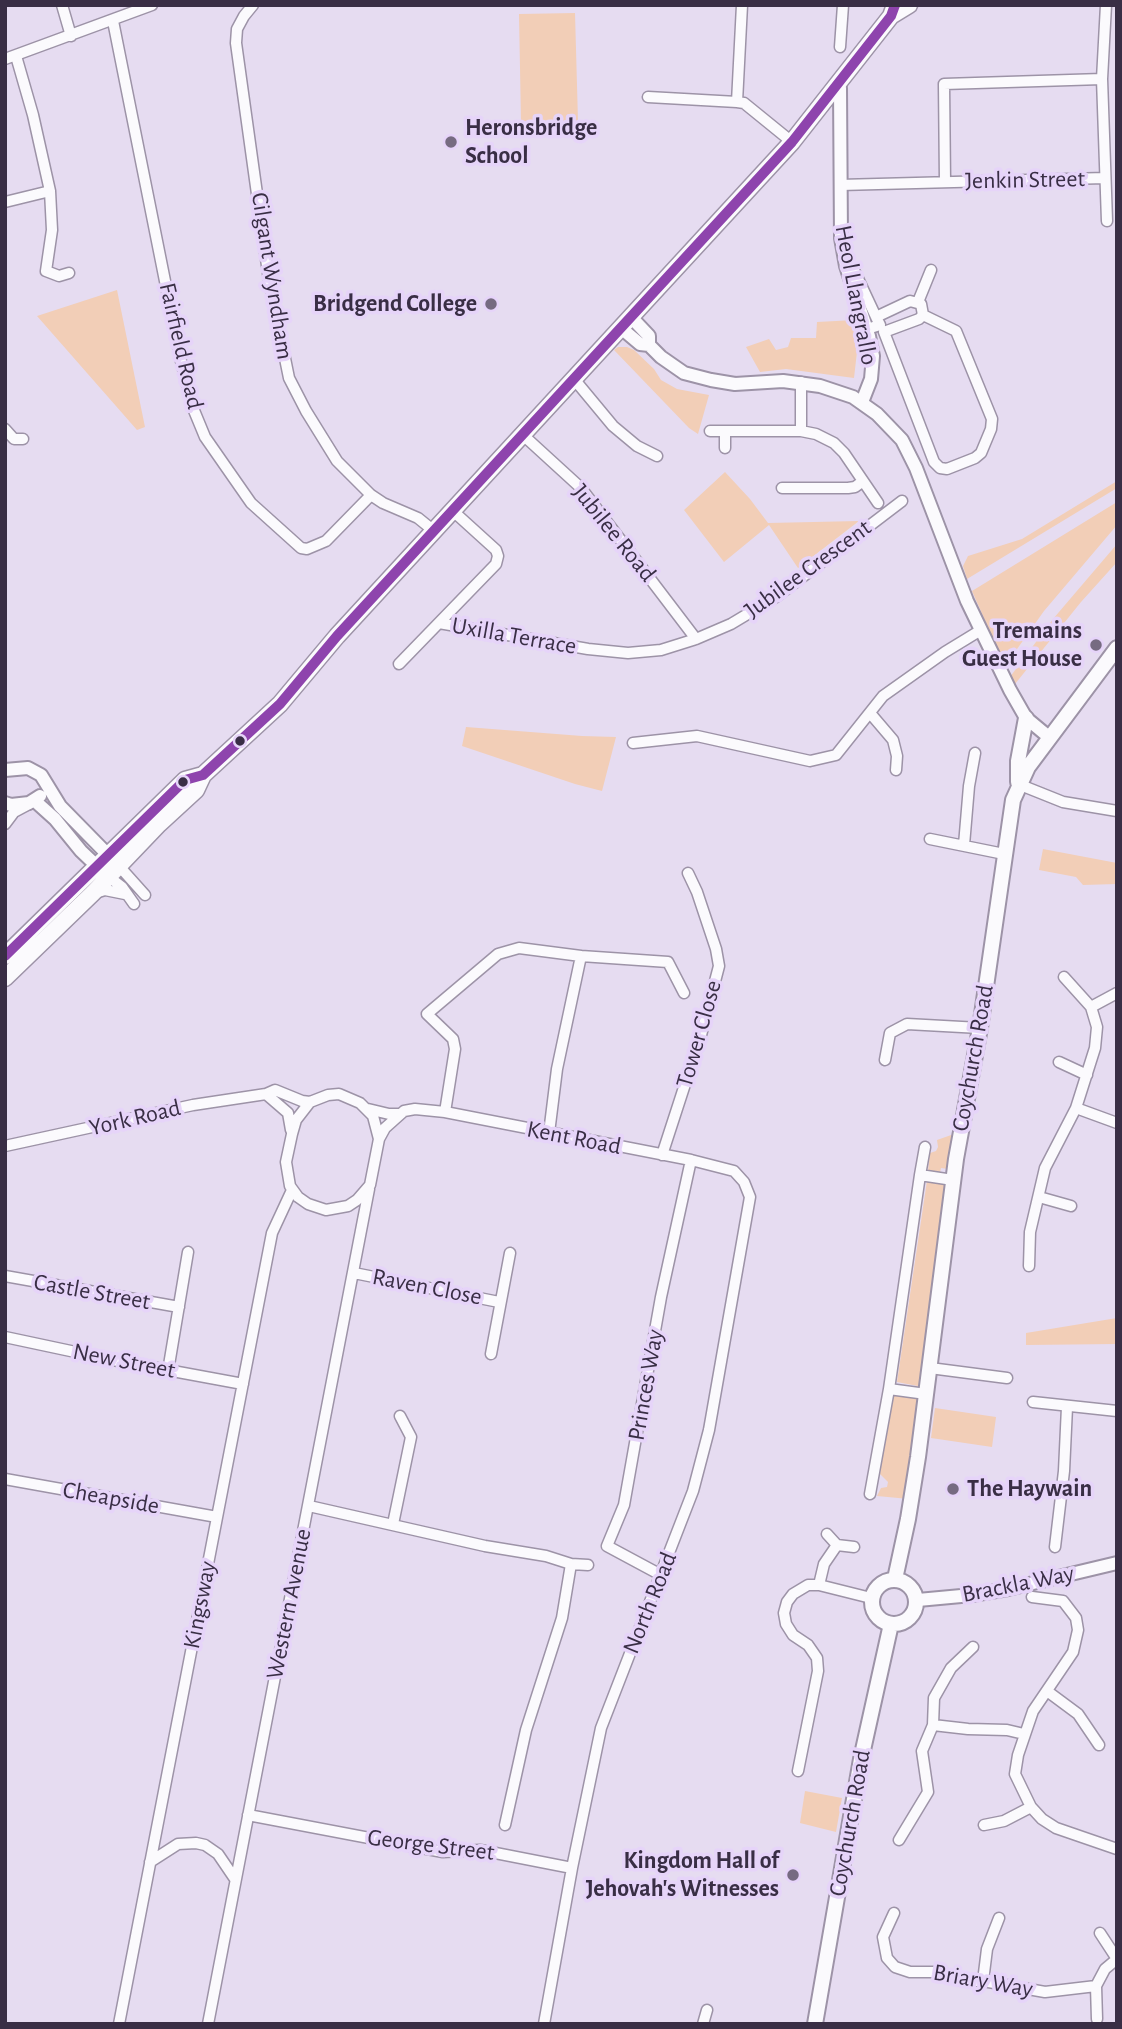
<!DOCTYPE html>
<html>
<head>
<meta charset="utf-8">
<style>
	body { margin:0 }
	#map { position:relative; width:1122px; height:2029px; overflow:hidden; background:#e6dcf1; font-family:"Alegreya Sans",sans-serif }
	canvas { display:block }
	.frame { position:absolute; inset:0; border:7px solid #392e45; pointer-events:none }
</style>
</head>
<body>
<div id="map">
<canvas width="1122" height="2029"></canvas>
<div class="frame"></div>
</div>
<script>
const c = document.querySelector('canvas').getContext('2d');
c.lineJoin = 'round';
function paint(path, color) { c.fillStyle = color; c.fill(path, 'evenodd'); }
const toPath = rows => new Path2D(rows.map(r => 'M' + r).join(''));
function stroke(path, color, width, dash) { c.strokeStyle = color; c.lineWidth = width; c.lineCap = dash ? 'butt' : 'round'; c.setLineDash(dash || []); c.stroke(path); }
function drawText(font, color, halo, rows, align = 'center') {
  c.font = font + ' "Alegreya Sans",sans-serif'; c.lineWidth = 7; c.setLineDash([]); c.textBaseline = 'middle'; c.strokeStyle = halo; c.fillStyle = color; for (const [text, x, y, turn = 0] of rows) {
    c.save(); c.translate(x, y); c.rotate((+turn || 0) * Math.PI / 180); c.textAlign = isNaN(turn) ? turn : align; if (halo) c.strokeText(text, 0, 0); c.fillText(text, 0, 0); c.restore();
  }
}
paint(toPath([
	[575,13,578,121,521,122,519,14],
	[117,290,145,427,137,430,37,316],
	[855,320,858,343,854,378,786,369,760,372,746,347,769,339,776,350,788,347,791,338,816,338,817,322],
	[618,347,627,347,634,350,654,369,661,380,677,389,709,395,698,434,689,428,614,350],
	[725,472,750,499,768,523,859,521,798,568,769,525,724,562,684,510],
	[1117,481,1117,488,967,579,963,566,968,556,1022,539],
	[1117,502,1117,525,1044,611,1005,666,972,591],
	[1117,544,1117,562,1081,602,1015,684,1010,677,1053,619],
	[466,727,582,736,616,737,602,791,575,784,462,746],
	[1043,849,1117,863,1117,884,1083,885,1076,877,1039,870],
	[954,1134,948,1169,941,1168,940,1173,928,1171,930,1153,936,1151,938,1147,937,1140],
	[927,1181,948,1184,923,1387,897,1382],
	[1117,1318,1117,1344,1026,1345,1026,1333],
	[892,1393,923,1397,909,1499,877,1496,881,1488,887,1487,888,1482,880,1474],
	[935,1408,996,1417,992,1447,931,1438],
	[805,1791,842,1798,836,1832,800,1823]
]), '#f2ceb7');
const minor = toPath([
	[62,5,71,36],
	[253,5,244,16,237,29,236,43,269,280,289,378,306,411,337,461,371,495,383,503,418,518,434,531],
	[742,5,737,102,744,103,792,142],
	[1106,5,1102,79,1107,221],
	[113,21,181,361,193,408,205,437,251,503,301,548,307,549,326,541,371,495],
	[840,47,843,5],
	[16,56,33,115,50,191,52,230,46,271,59,276,69,273],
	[5,59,152,5],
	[648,97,737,102],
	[945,182,944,84,1102,79],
	[840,185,1105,178],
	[5,202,50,191],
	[846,266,854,270,876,317],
	[918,302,931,270],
	[867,329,880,325,876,317,910,301,921,304,923,315,919,319,884,332,934,462,940,468,947,469,975,458,981,453,991,429,992,419,956,331,923,315],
	[574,379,613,426,637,446,657,456],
	[801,382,801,431,816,434,834,443,844,453,878,503],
	[5,429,14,439,23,439],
	[710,431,801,431],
	[523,435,581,488,696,639],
	[725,448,725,431],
	[782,488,848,488,855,487,863,481],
	[439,623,588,649,628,653,661,650,696,639,731,624,776,597,902,501],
	[399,664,496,564,498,556,496,550,453,511],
	[870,713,893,740,897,756,896,770],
	[633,743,697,736,810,761,836,755,883,696,945,652,981,630],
	[1018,784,1063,802,1117,811],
	[5,824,14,812,29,804],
	[930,839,1004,854],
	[964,845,969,786,975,753],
	[119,866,145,895],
	[109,877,122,887,134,904],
	[95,893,105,890,125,894],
	[581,956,668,962,684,993],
	[1064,977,1091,1007,1097,1027,1095,1048,1076,1108],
	[1091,1007,1117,993],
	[885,1060,890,1033,907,1024,980,1028],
	[1059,1062,1087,1075],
	[266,1094,288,1113,291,1130],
	[368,1109,389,1114,400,1114],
	[445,1112,455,1049,453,1039,427,1014,498,954,519,948,581,956,557,1069,549,1133],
	[379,1139,373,1116,360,1103,339,1094,328,1095,310,1102,296,1120,292,1134,286,1162,290,1186,298,1197,308,1204,326,1210,348,1206,357,1200,370,1185,379,1139,385,1128,404,1111,415,1109,445,1112,691,1160,734,1171,744,1182,750,1197,709,1430,693,1491,601,1728,572,1868,544,2024],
	[5,1146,193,1105,266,1094,275,1090,302,1101,310,1102],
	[662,1155,701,1035,719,966,716,949,697,892,688,873],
	[920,1175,925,1147],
	[1039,1197,1071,1206],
	[1029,1266,1030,1232,1045,1168,1076,1108,1117,1123],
	[354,1273,499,1302],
	[5,1276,179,1307],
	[5,1337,113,1360,243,1384],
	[491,1354,510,1253],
	[930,1368,1007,1378],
	[168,1371,188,1252],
	[889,1389,926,1394],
	[1033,1402,1117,1411],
	[5,1479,217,1517],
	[870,1494,889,1389,920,1175,953,1180],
	[309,1506,485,1546,546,1556,571,1564,562,1618,526,1730,505,1825],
	[393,1524,411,1437,400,1416],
	[827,1534,837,1545,854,1547],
	[1055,1547,1064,1471,1067,1407],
	[571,1564,588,1565],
	[661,1575,607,1546,624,1505,661,1297,691,1160],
	[819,1585,824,1564,837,1545],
	[1032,1597,1063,1601,1076,1618,1078,1630,1073,1652,1033,1711,1018,1755,1015,1774,1031,1807,1042,1819,1056,1828,1117,1849],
	[1047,1691,1078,1714,1099,1745],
	[933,1725,968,1729,1007,1730,1024,1734],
	[798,1771,818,1671,817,1658,808,1645,793,1635,786,1624,784,1613,787,1602,793,1594,808,1585,819,1585,871,1598],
	[248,1815,443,1852,480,1850,572,1868],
	[984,1825,1004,1821,1031,1807],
	[899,1840,928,1792,922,1751,933,1725,934,1698,951,1668,973,1647],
	[150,1862,178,1844,196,1843,205,1845,218,1854,235,1879],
	[894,1913,883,1937,887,1958,895,1967,910,1972,941,1972,962,1981,983,1981,1045,1992,1096,1986,1105,1969,1117,1959],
	[1100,1933,1117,1959],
	[983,1981,987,1949,999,1918],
	[1096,1986,1097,2019],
	[119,2024,272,1233,292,1190],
	[208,2024,369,1189],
	[703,2024,707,2010]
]);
const tertiary = toPath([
	[840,88,841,238,846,266,869,336,873,356,871,379,862,402],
	[631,317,649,336,649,345],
	[621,328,640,344,649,345,661,357,684,373,711,380,735,384,783,381,820,386,853,397,877,414,902,440,916,468,967,601,1010,690,1026,718,1050,738],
	[5,770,28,768,41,775,60,806,113,860],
	[35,801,55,819,81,851,102,871],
	[5,803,11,805,29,803,40,796],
	[918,1600,972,1595,1008,1589,1117,1563]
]);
const secondary = toPath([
	[1018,782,1018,761,1026,718],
	[895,1579,908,1519,918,1457,956,1159,980,1028,1013,800,1028,767,1117,648],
	'872 1602a22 22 0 1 1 44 0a22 22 0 1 1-44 0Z',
	[815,2024,861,1759,891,1624]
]);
const primary = toPath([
	[891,16,909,5],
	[5,956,185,780,203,775],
	[5,978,93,893,159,824,196,790,203,775,280,704,337,636,792,142,891,16,895,5]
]);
stroke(minor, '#9d93a7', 13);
stroke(tertiary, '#9d93a7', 16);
stroke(secondary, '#9d93a7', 18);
stroke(primary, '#9d93a7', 19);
stroke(minor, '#fbfafd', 10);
stroke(tertiary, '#fbfafd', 12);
stroke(secondary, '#fbfafd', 14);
stroke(primary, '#fbfafd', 16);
stroke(toPath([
	[5,956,185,780,203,775,280,704,337,636,792,142,891,16,895,5]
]), '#8e44ad', 10);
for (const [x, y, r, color] of [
	[451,142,7,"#766b81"],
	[491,304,7,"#766b81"],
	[1096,645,7,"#766b81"],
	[240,741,6,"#392e45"],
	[183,782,6,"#392e45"],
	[953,1489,7,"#766b81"],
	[793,1875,7,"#766b81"]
]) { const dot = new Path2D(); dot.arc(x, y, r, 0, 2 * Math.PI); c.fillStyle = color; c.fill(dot); stroke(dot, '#e6d4f9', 2.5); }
drawText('bold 24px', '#392e45', '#e6d4f9', [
	["Heronsbridge",465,128,"left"],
	["School",465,156,"left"],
	["Bridgend College",477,304],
	["Tremains",1082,631],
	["Guest House",1082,659],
	["The Haywain",967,1489,"left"],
	["Kingdom Hall of",779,1861],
	["Jehovah's Witnesses",779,1889]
], 'right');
drawText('24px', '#392e45', '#e6d4f9', [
	["Jenkin Street",1025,180,-1],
	["Cilgant Wyndham",272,276,81],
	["Heol Llangrallo",856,295,79],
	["Fairfield Road",181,346,77],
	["Jubilee Road",614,533,51],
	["Jubilee Crescent",808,569,-36],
	["Uxilla Terrace",514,636,10],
	["Tower Close",699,1034,-74],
	["Coychurch Road",973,1058,-80],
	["York Road",135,1118,-13],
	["Kent Road",574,1138,11],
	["Raven Close",427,1287,11],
	["Castle Street",92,1292,10],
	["New Street",124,1361,11],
	["Princes Way",646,1385,-80],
	["Cheapside",111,1498,10],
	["Brackla Way",1018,1584,-11],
	["North Road",650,1603,-68],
	["Western Avenue",289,1604,-79],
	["Kingsway",200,1605,-79],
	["Coychurch Road",850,1823,-80],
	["George Street",431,1845,7],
	["Briary Way",983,1981,10]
]);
</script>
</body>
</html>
